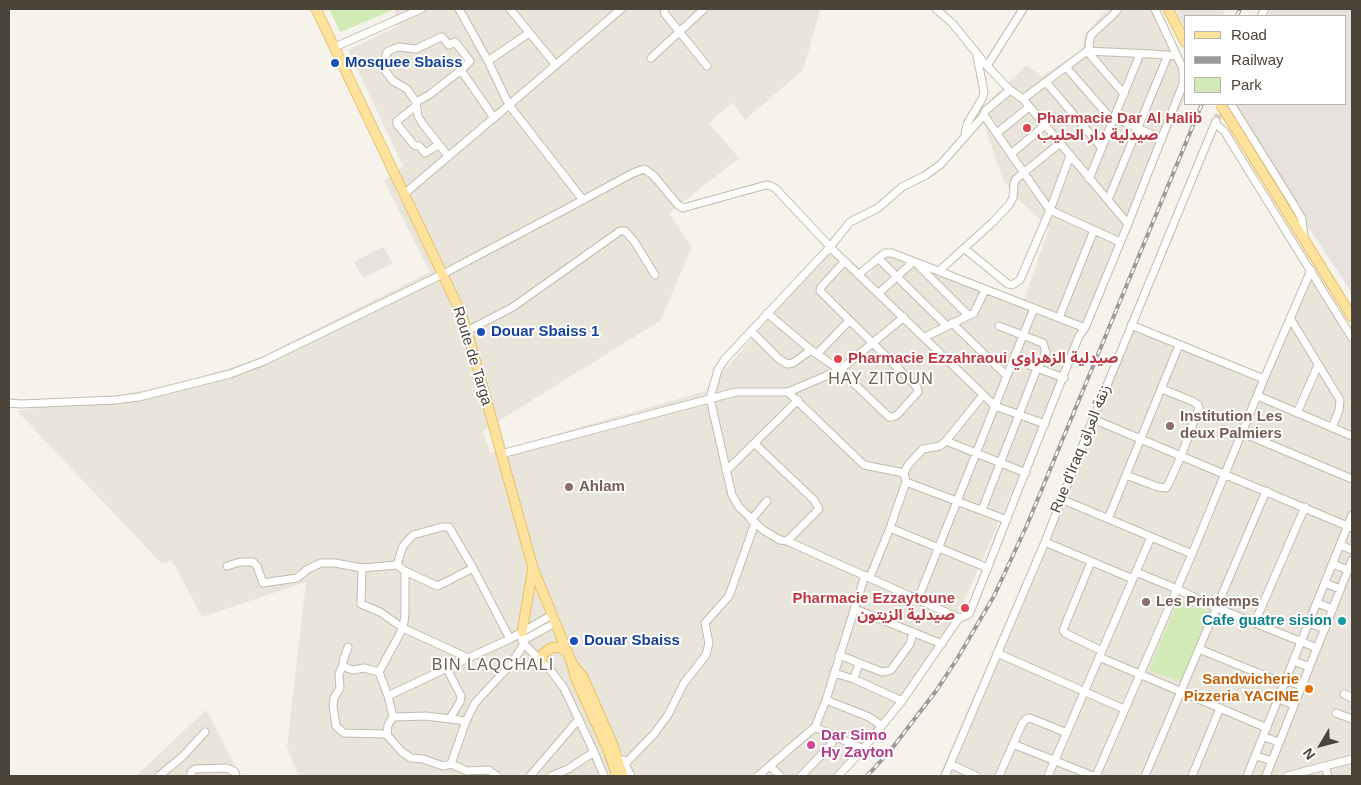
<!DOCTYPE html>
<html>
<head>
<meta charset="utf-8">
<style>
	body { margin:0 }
	#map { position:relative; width:1361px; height:785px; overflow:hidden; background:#f6f3ec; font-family:Arial,sans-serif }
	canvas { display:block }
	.frame { position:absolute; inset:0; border:10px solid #4b4439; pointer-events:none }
	.legend { position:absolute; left:1184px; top:15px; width:162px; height:90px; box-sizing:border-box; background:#fff; border:1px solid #b7b4b0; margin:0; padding:6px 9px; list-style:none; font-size:15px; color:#4b4439 }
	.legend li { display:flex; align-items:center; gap:10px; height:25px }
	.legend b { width:25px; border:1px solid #b7b4b0 }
	.north { position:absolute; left:1296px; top:720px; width:50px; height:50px; -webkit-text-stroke:4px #fff; paint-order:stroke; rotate:233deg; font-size:14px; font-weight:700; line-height:20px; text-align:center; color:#4b4439 }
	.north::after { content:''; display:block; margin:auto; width:18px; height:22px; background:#4b4439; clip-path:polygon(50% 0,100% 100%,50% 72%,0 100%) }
</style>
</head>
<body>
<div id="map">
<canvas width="1361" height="785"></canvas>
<div class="frame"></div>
<ul class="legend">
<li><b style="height:6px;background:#ffe39c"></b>Road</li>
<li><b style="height:6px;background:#9a9a9a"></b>Railway</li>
<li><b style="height:14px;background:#d2eab5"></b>Park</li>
</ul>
<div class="north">N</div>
</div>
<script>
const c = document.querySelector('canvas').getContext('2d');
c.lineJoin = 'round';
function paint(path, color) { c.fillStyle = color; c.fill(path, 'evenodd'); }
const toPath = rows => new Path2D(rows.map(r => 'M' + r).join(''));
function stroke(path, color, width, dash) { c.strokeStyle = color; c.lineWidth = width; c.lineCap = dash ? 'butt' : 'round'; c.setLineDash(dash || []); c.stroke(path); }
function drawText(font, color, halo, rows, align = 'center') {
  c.font = font + ' Arial,"Noto Sans Arabic",sans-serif'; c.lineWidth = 4; c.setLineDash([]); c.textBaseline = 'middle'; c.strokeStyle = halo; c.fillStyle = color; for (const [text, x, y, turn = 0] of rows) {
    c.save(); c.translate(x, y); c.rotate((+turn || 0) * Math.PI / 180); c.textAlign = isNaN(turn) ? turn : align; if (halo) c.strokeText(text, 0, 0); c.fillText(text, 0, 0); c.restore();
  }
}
paint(toPath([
	[395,9,822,9,820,11,803,70,745,120,732,103,709,123,739,158,669,213,692,247,661,320,483,431,490,453,706,391,833,246,868,275,887,253,1024,300,1049,228,1018,199,1003,180,979,110,1027,65,1041,77,1082,50,1084,35,1108,9,1156,9,1185,67,1185,98,959,613,906,692,841,776,298,776,287,746,306,582,202,617,172,560,162,564,17,411,127,394,188,380,253,361,430,272,384,181,403,166,348,50,396,27],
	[1311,272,1352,339,1352,776,939,776,1134,324,1266,378],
	[206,710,241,776,136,776]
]), '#eae5da');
paint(toPath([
	[1175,9,1226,9,1222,16,1185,16,1185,28],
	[1271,9,1352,9,1352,293,1227,104,1345,104,1345,16,1268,16],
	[383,247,393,263,363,278,354,262]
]), '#e6e2dd');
paint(toPath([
	[329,9,393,9,393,10,340,32],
	[1179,599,1209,611,1210,615,1181,682,1149,670]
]), '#d2eab5');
stroke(toPath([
	[1216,121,1223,104]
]), '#d4d0c8', 7, [7, 3.5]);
const minor = toPath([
	[510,9,555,64],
	[664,9,665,14,707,66],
	[1155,9,1177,56],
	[1261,16,1265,9],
	[335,47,421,9],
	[1087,51,1124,94],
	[1090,51,1089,45,1091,35,1113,15,1118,9],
	[651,58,704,9],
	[488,61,529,33],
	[987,66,1023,9],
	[1066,67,1113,121],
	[1046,82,1102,148],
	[1010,90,985,111,984,115,1042,199,1050,210,1120,242],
	[1023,99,1087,51,1152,54,1177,56,1183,69,1183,84,1128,224],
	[416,102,429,95,461,70],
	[1231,104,1294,205,1302,219,1304,238],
	[416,106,397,121,397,124,414,145,419,146,425,153,438,145],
	[1115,118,1162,139],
	[1216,124,1225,132,1229,139,1352,338],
	[965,133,968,122,982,99,984,92,977,56],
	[997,133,1029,107],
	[1011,154,1044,126],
	[448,156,422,123,418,116,416,102,407,89,393,81,386,72,384,63,387,52,393,49,399,47,416,49,441,37,442,37,449,45,455,42,470,61,461,70,494,118],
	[1089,179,1140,54],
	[404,194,509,105,621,9],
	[583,200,633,173,644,169,653,175,678,205,683,208,766,185,771,186,776,189,835,252,995,406,1045,424],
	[1108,200,1168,55],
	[965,249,1008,284,1012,285,1020,280,1050,210,1070,156],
	[878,258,947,326],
	[919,266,968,315],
	[939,271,993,222,1009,205,1013,198,1014,184,1016,179,1059,144],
	[859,274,885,253,892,253,1085,328],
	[879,293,913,262],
	[767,313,811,350,840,370,889,417,892,417,897,415,918,392,917,387,820,291,821,287,845,261],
	[1059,318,1094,230],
	[1290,318,1340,400,1339,410,1332,428],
	[952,323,1006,375],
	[1131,325,1264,379],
	[467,331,513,307,620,231,625,231,634,241,655,275],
	[751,331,779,359,787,364,793,363,811,350],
	[925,337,974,313,985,290],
	[817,354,849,321],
	[1013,359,1064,378],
	[788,392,864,465,904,473],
	[1258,396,1352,436],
	[9,403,21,404,115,400,139,397,230,374,264,361,443,274,583,200,509,105,488,61,459,9],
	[1297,413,1318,365],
	[1093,419,1352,528],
	[1243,433,1352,479],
	[946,441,1026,473],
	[755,444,814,500,819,509,787,541],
	[501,454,736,392,788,392,840,370,904,317],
	[726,471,798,400],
	[1126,475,1158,487,1166,488,1169,483,1181,456,1199,408,1198,405,1192,401,1162,389],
	[906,482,1007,520],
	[1061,499,1192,554],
	[982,510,1036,371,1046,352,1043,343,999,326],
	[1108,519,1179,345],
	[751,520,767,501],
	[890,528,988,568],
	[1045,542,1133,579],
	[1341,545,1352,550],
	[1091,562,1063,630,1065,633,1102,651],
	[1333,564,1348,570],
	[397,565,403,546,413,535,442,527,449,527,473,568,510,639],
	[227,566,240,562,253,562,257,566,263,583,297,578,308,569,321,563,335,563,362,568,397,565,405,571,437,586,444,583,473,568],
	[362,568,361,604,380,612,403,628,468,658],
	[1136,572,1177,589,1217,608,1317,648],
	[870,577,890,528,906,482,904,473,908,465,923,449,940,446,946,441,983,395],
	[1325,583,1340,589],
	[918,599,1034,308],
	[1317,603,1333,609],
	[855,609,942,644],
	[959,618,787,541,780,540,763,530,739,507,732,495,710,398,718,370,725,359,830,247,850,222,878,208,902,187,926,175,941,164,984,115],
	[1255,622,1305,507],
	[1309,623,1325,629],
	[522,632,552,615],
	[522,641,555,623],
	[348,647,343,661,343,665,347,668,353,670,364,668,379,672],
	[1199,649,1285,684],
	[997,653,1124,709],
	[839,655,882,672,888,671,891,670,910,644,913,632],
	[1099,657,1267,728],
	[1294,661,1309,667],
	[343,665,339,674,340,688,334,698,333,706,336,726,344,733,386,734],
	[447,669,461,696,460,702,450,718],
	[834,673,854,679,902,701],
	[854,679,859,663],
	[1286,680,1302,686],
	[1344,694,1352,698],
	[388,696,468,658,510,639,522,632,522,641,524,644,551,671,564,688,594,752,604,776],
	[1279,699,1294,705],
	[826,700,869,717,882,726],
	[1336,713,1352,719],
	[393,717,388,696,379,672,403,628,405,615,405,571],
	[815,727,863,749],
	[1264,737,1279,742],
	[1013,744,1093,776],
	[1256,756,1272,761],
	[623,760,631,776],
	[451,764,443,766,423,759,411,758,402,752,387,735,388,725,393,717,426,716,466,721],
	[625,764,654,734,668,715,684,683,706,655,709,643,705,623,729,596,755,523],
	[950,764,976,776],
	[770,766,780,776],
	[1325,766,1328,776],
	[159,776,183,756,205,732],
	[191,776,191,772,195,769,227,768,235,772,236,776],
	[497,776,489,770,467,771,451,764,466,721,475,703,511,664,524,644],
	[530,776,579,719],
	[551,776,568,769,594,752],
	[758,776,815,727,826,700,865,575],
	[801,776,828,748,837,736],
	[838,776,863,749,902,701,959,618,968,615,970,612,1079,336,1085,328,1128,224,1023,99,1010,90,987,66,953,24,936,9],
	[945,776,1045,542,1093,419,1216,121],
	[999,776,1022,724,1026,719,1030,718,1067,733],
	[1048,776,1151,537],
	[1096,776,1192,554,1264,379,1311,270],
	[1145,776,1266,491],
	[1192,776,1220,708],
	[1247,776,1352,515],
	[1266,776,1352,560],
	[1287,776,1352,759]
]);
const major = toPath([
	[316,9,461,313,470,341,533,568,571,661,575,677,608,750,617,776],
	[1168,9,1185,42],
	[1231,121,1352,317],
	[522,632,533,568],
	[541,661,543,654,551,648,557,647,566,651],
	[571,662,583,677,613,745,623,776]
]);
stroke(minor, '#c2bbae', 9);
stroke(major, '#e6c16a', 11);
stroke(minor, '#fff', 7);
stroke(major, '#ffe39c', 9);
const rail = toPath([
	[1237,16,1240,9],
	[867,776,890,751,936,691,957,659,994,596,1027,525,1202,104]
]);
stroke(rail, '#9a9a9a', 4);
stroke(rail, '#fff', 2, [5.5]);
const majorBridge = toPath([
	[1220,104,1231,121]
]);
stroke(majorBridge, '#e6c16a', 11, []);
stroke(majorBridge, '#ffe39c', 9);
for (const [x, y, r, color] of [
	[335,63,5,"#1a4fb4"],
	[1027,128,5,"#e0444e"],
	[481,332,5,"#1a4fb4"],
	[838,359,5,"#e0444e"],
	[1170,426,5,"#8d6e63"],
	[569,487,5,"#8d6e63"],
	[1146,602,5,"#8d6e63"],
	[965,608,5,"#e0444e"],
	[1342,621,5,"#0f9aa8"],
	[574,641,5,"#1a4fb4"],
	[1309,689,5,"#e8710a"],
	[811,745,5,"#d1479c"]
]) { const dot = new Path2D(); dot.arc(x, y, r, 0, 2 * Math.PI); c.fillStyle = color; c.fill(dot); stroke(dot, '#fff', 2); }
drawText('bold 15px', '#164399', '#fff', [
	["Mosquee Sbaiss",345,63],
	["Douar Sbaiss 1",491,332],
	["Douar Sbaiss",584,641]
], 'left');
drawText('bold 15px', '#be3a42', '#fff', [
	["Pharmacie Dar Al Halib",1037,119],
	["صيدلية دار الحليب",1037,136],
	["Pharmacie Ezzahraoui صيدلية الزهراوي",848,359],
	["Pharmacie Ezzaytoune",955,599,"right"],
	["صيدلية الزيتون",955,616,"right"]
], 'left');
drawText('15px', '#4b4439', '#fff', [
	["Route de Targa",472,356,73],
	["Rue d'Iraq زنقة العراق",1081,449,-68]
]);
drawText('bold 15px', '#785e54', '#fff', [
	["Institution Les",1180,417],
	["deux Palmiers",1180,434],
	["Ahlam",579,487],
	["Les Printemps",1156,602]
], 'left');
drawText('bold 15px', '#0d838f', '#fff', [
	["Cafe guatre sision",1332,621]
], 'right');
drawText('bold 15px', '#c56008', '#fff', [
	["Sandwicherie",1299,680],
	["Pizzeria YACINE",1299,697]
], 'right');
drawText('bold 15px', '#b23c85', '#fff', [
	["Dar Simo",821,736],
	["Hy Zayton",821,753]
], 'left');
c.letterSpacing = '1px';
drawText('16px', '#6e6250', '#fff', [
	["HAY ZITOUN",881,380],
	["BIN LAQCHALI",493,666]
]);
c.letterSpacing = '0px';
</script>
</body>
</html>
